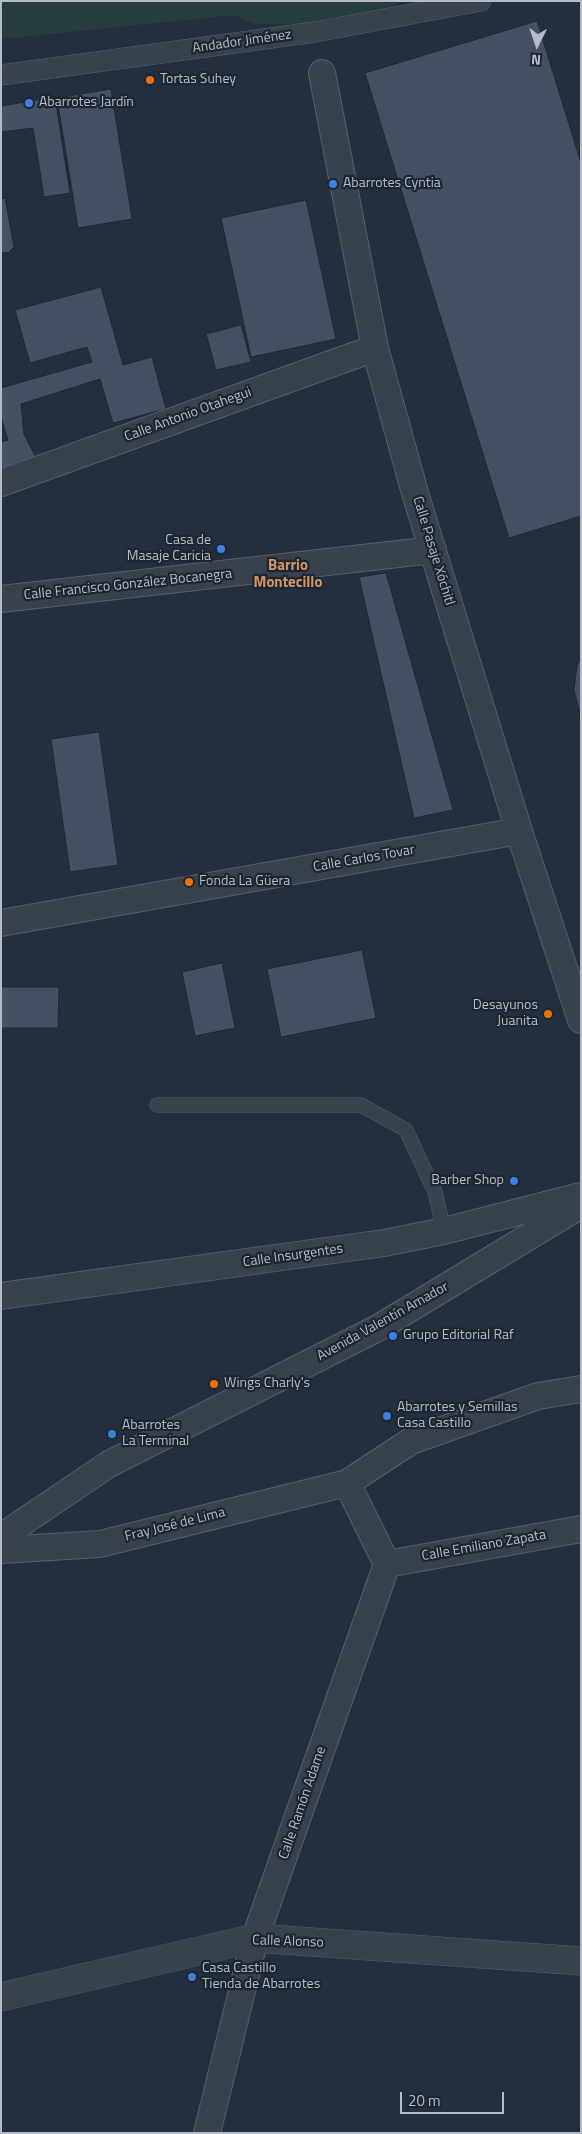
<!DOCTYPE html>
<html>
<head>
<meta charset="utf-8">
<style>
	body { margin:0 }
	#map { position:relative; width:582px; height:2134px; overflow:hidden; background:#242f3e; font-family:"Titillium Web",sans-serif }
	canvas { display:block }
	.frame { position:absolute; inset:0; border:2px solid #b4bcc9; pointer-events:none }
	.north { position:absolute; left:512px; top:20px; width:50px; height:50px; -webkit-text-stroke:4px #1d2633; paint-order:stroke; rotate:184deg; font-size:14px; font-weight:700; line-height:20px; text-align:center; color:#b4bcc9 }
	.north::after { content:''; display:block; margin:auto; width:18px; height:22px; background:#b4bcc9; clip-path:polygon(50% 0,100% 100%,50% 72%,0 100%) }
	.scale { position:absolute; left:400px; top:2092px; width:104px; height:22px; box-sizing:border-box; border:2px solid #b4bcc9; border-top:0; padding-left:6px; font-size:15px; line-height:18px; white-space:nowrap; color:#b4bcc9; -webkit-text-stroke:4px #1d2633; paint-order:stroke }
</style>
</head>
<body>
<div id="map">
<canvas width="582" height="2134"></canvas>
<div class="frame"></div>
<div class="north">N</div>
<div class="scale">20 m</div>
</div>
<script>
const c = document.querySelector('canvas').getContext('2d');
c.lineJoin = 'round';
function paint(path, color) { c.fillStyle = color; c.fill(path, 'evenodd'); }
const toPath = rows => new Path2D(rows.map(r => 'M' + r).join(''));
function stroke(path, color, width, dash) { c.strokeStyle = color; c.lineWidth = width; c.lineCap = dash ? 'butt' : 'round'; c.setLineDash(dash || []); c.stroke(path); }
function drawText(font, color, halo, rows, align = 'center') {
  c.font = font + ' "Titillium Web",sans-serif'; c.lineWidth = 4.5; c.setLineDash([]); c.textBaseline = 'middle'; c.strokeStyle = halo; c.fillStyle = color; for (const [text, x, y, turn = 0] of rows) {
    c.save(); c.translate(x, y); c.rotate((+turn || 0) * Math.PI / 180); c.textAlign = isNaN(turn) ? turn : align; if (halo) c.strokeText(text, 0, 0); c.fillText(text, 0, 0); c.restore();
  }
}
paint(toPath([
	[1,1,402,1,384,11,303,24,255,24,235,15,1,39]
]), '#263c3f');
const building = toPath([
	[537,21,581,163,581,516,509,538,365,73,537,21],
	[111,89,132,219,78,228,57,98,111,89],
	[55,97,70,193,44,197,33,128,1,132,1,106,55,97],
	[5,198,14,247,8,253,1,252,1,199,5,198],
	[306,200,336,339,251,357,221,218,306,200],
	[101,287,123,365,152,357,166,409,113,423,100,379,21,404,24,434,36,458,1,470,1,442,8,440,1,417,1,388,92,362,87,347,30,363,15,310,101,287],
	[241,325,251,362,216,370,206,334,241,325],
	[386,573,453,810,414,818,359,577,386,573],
	[581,656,581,718,574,690,577,666,581,656],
	[99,732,118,865,70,872,51,739,99,732],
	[362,950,376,1018,281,1037,267,969,362,950],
	[222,963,235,1028,195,1036,182,972,222,963],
	[1,987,59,987,58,1028,1,1028,1,987]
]);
paint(building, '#455162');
stroke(building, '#1f2835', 1);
const service = toPath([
	[157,1105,361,1105,406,1130,435,1192,444,1231]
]);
const pedestrian = toPath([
	[1,75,315,32,481,1]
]);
const minor = toPath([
	[322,73,375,348,415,493,519,831,581,1020],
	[1,483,375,348],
	[1,599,433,550],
	[1,923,519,831],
	[1,1296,384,1243,444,1231,580,1196],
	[1,1537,109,1464,378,1328,581,1205],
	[1,1550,100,1544,347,1483,411,1441,538,1396,581,1389],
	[387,1564,581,1529],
	[207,2133,255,1938,387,1564,347,1483]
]);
const tertiary = toPath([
	[1,1997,255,1938,581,1961]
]);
stroke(service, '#565f6c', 15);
stroke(pedestrian, '#565f6c', 21);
stroke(minor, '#565f6c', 28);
stroke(tertiary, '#565f6c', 29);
stroke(service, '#38414e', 14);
stroke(pedestrian, '#38414e', 20);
stroke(minor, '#38414e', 26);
stroke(tertiary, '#38414e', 28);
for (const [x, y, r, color] of [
	[150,80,5,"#e8710a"],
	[29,103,5,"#3f7fe0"],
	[333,184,5,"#3f7fe0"],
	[221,549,5,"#3f7fe0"],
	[189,882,5,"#e8710a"],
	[548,1014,5,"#e8710a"],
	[514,1181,5,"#3f7fe0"],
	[393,1336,5,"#3f7fe0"],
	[214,1384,5,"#e8710a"],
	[387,1416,5,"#3f7fe0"],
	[112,1434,5,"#3f7fe0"],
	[192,1977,5,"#3f7fe0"]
]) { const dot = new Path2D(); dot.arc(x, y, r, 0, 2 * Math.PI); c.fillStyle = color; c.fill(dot); stroke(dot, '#1d2633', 2); }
drawText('14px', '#b4bcc9', '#1d2633', [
	["Andador Jiménez",242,42,-8],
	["Calle Antonio Otahegui",188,415,-20],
	["Calle Pasaje Xóchitl",433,551,73],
	["Calle Francisco González Bocanegra",128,585,-6],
	["Calle Carlos Tovar",364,859,-10],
	["Calle Insurgentes",293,1256,-8],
	["Avenida Valentín Amador",383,1322,-29],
	["Fray José de Lima",175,1525,-14],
	["Calle Emiliano Zapata",484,1546,-10],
	["Calle Ramón Adame",303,1803,-71],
	["Calle Alonso",288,1942,2]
]);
drawText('14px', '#b4bcc9', '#1d2633', [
	["Tortas Suhey",160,80],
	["Abarrotes Jardín",39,103],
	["Abarrotes Cyntia",343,184],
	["Casa de",211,541,"right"],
	["Masaje Caricia",211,557,"right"],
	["Fonda La Güera",199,882],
	["Desayunos",538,1006,"right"],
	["Juanita",538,1022,"right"],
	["Barber Shop",504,1181,"right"],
	["Grupo Editorial Raf",403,1336],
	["Wings Charly's",224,1384],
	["Abarrotes y Semillas",397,1408],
	["Casa Castillo",397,1424],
	["Abarrotes",122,1426],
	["La Terminal",122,1442],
	["Casa Castillo",202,1969],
	["Tienda de Abarrotes",202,1985]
], 'left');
drawText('bold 15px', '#d59563', '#1d2633', [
	["Barrio",288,566],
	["Montecillo",288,583]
]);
</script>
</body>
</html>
